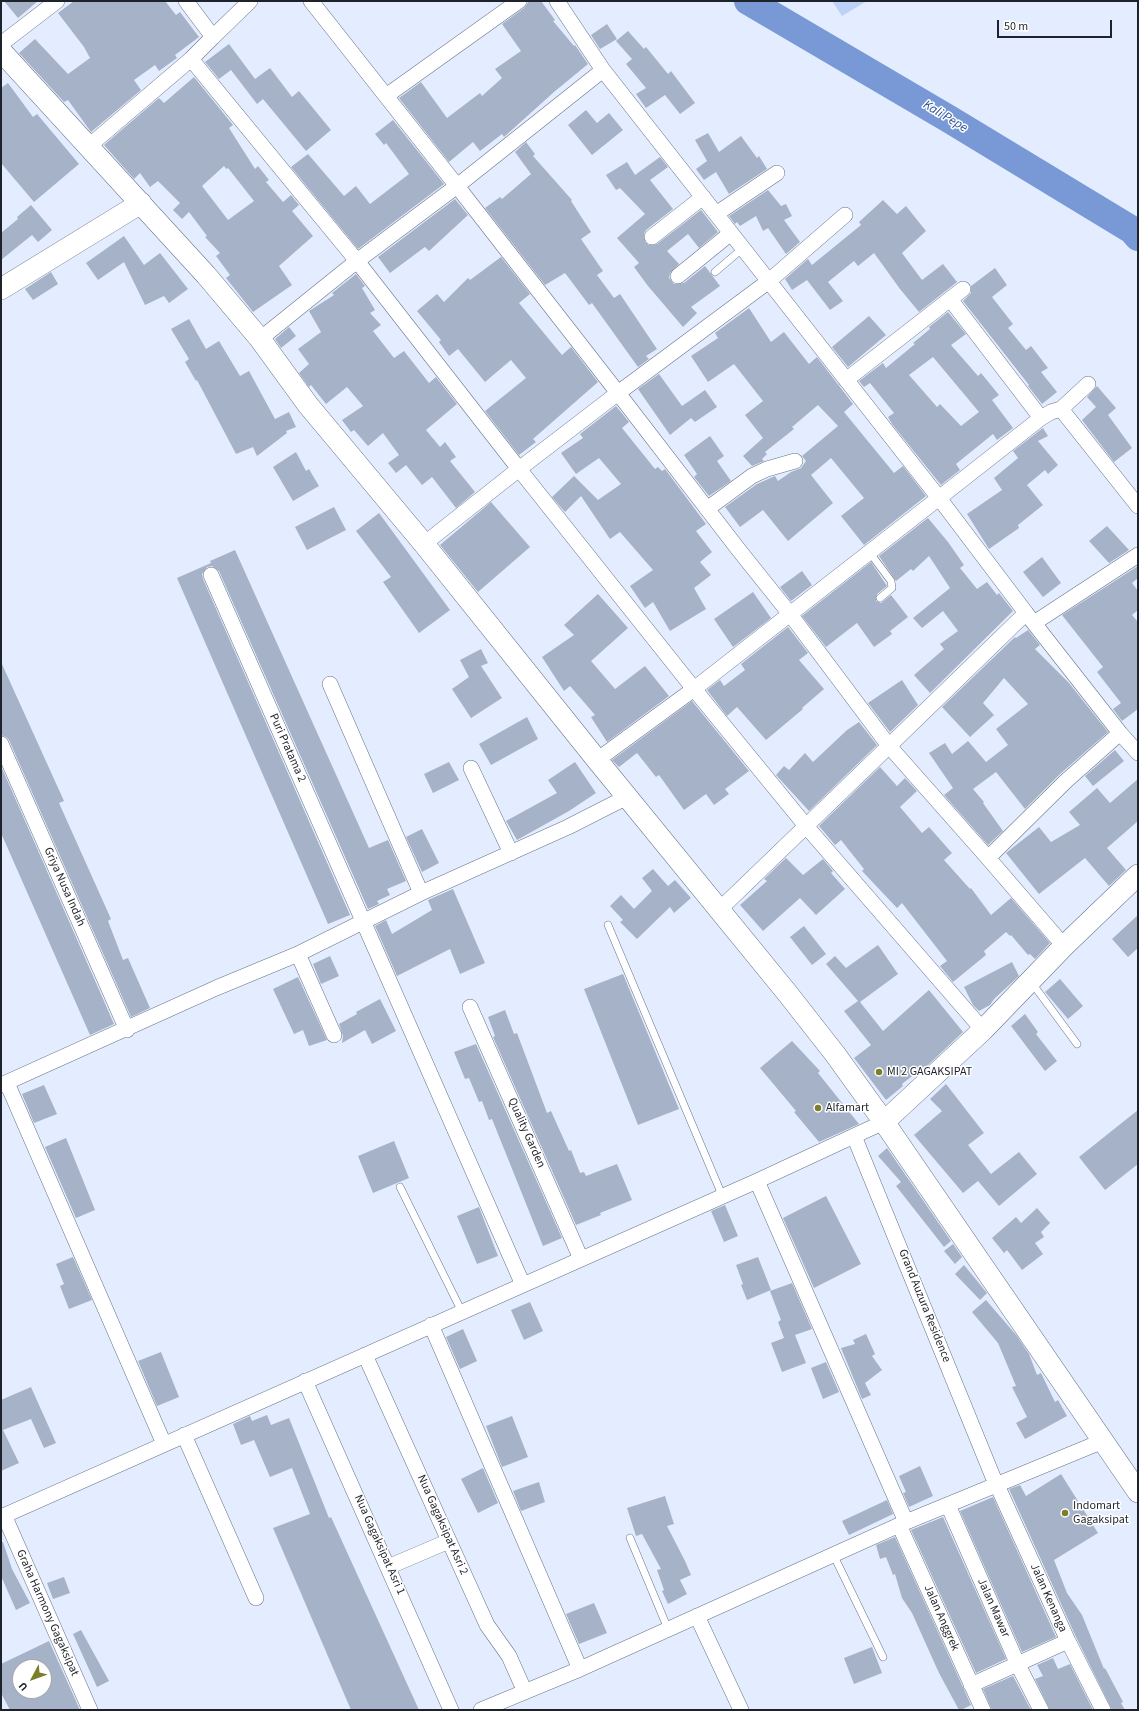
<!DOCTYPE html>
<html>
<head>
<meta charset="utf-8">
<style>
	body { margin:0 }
	#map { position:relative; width:1139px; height:1711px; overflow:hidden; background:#e3edff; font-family:"Source Sans 3",sans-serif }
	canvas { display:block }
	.frame { position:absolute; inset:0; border:2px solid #1e222a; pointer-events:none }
	.north { position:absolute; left:12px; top:1659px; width:40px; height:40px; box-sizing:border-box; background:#fff; border:1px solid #a5a7aa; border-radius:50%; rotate:229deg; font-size:11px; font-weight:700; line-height:16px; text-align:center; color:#1e222a }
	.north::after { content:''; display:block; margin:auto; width:14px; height:18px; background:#7b7f29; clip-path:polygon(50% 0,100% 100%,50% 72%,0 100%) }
	.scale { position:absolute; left:997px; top:20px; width:115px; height:18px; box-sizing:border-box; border:2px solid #1e222a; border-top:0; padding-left:5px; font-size:12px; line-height:14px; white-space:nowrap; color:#1e222a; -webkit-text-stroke:3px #fff; paint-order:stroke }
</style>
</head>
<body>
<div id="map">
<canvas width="1139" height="1711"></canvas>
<div class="frame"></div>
<div class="north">U</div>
<div class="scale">50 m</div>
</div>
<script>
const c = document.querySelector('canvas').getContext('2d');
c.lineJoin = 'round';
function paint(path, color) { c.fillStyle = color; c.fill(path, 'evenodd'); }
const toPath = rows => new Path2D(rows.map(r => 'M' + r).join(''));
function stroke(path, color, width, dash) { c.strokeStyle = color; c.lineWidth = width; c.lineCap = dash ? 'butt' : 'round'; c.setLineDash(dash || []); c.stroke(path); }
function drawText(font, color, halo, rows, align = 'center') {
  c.font = font + ' "Source Sans 3",sans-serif'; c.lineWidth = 3; c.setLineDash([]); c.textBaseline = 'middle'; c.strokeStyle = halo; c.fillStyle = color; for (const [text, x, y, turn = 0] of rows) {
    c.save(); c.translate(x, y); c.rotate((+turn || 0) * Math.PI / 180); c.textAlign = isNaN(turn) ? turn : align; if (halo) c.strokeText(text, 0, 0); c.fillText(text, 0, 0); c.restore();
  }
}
paint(toPath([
	[832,1,867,1,842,16]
]), '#bdd2f6');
stroke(toPath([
	[748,1,949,119,1132,230,1138,237]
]), '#7899d5', 28);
paint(toPath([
	[4,1,38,1,18,18],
	[74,1,165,1,176,15,180,12,199,37,175,55,177,58,159,71,155,65,134,80,141,90,91,132,68,100,64,102,19,53,35,39,68,74,90,58,84,47,58,13],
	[529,1,541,1,555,20,553,21,574,46,575,45,588,64,554,92,504,137,502,134,480,151,473,142,449,162,399,98,421,82,447,118,480,93,482,96,502,78,495,69,521,51,502,24,524,8],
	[607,24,617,39,600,49,591,35],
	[628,31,644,49,646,47,668,74,671,71,695,103,680,114,665,95,646,108,636,94,646,88,626,64,632,59,616,41],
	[229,44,255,79,270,68,292,97,299,91,331,130,306,151,263,99,257,104,231,70,219,79,205,62],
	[194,77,233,125,229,128,255,169,258,166,269,180,266,182,283,202,291,195,299,205,292,211,313,236,279,266,292,285,253,312,226,278,230,275,216,256,220,253,205,237,207,236,189,212,182,219,173,210,180,203,158,181,150,187,140,173,134,179,104,145,159,98,164,103],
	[224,166,226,169,228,168,254,201,228,220,202,186],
	[8,83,33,117,37,114,79,164,34,202,1,163,1,88],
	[586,110,597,123,609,113,623,130,592,155,568,125],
	[393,120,444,184,358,249,291,167,308,154,344,196,356,186,370,204,409,174,386,143,384,145,375,134],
	[708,133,719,152,741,136,757,158,759,156,767,169,729,194,716,172,704,180,696,169,707,161,695,140],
	[526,142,535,154,533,156,572,200,571,201,591,232,581,239,603,271,597,275,614,298,620,294,657,349,646,356,649,359,638,367,592,303,589,305,565,273,545,285,485,208,500,197,502,199,531,174,515,152],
	[660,157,668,167,650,180,673,209,646,230,644,234,645,242,649,245,657,244,701,210,718,232,699,248,688,234,667,251,679,264,670,273,669,278,674,284,684,283,705,266,720,286,691,307,697,313,683,327,648,286,634,267,639,263,617,238,645,214,620,188,616,190,606,175,627,162,635,175],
	[768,190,781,206,786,204,792,216,784,220,800,242,786,254,768,228,763,231,756,216,740,226,737,222,735,224,729,216],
	[455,199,468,215,429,251,425,247,390,273,378,257],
	[883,200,897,214,906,206,926,231,902,253,922,280,943,264,957,282,919,312,900,289,874,253,858,266,854,261,828,282,843,301,830,310,807,280,792,290,785,279,808,259,812,265,861,225,859,222],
	[31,205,52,230,38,242,32,235,1,260,1,233,18,219,17,217],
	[124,236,144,265,160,253,188,289,169,303,164,296,145,305,124,262,98,280,86,263],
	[501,257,530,294,519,303,562,355,571,347,598,382,533,439,536,442,519,455,485,411,526,378,511,360,485,382,458,349,449,356,439,342,441,340,417,311,437,294,444,302,468,278,470,280],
	[995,268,1007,285,992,297,1013,324,1008,328,1026,350,1031,346,1048,368,1041,372,1057,392,1042,404,1028,386,1029,385,963,301,971,293,971,286],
	[51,272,58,284,33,300,25,289],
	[356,274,365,286,362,288,375,310,370,313,381,325,373,331,394,358,404,351,429,383,436,377,457,404,426,430,440,447,445,442,456,457,450,461,475,492,456,508,432,477,422,485,406,465,396,473,388,463,399,455,383,433,368,446,354,430,351,432,342,420,363,406,347,387,326,404,311,385,309,387,299,373,309,364,298,349,321,332,309,311,334,295,332,293],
	[749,308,771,342,784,332,809,364,817,357,853,404,844,412,894,473,903,466,926,496,864,545,841,516,864,498,831,458,811,475,833,503,788,541,763,510,740,527,725,507,757,484,775,476,778,481,791,472,801,468,806,461,802,456,838,426,818,405,792,427,794,429,765,452,767,454,762,459,764,461,752,466,743,456,763,438,745,415,763,401,734,364,708,382,691,356,718,338,715,333],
	[948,312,966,334,951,345,978,376,981,373,999,395,992,400,1013,428,997,440,993,434,956,464,960,470,941,485,892,424,888,417,894,413,870,383,864,387,859,381,883,363,886,368,915,344,913,343,930,329,929,327],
	[933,357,979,412,961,426,940,404,937,407,909,375],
	[869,316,886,335,848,367,832,347],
	[189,319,206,349,219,341,240,376,249,371,275,419,289,412,296,427,286,431,287,433,257,456,253,447,236,454,197,380,196,381,185,362,189,359,171,329],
	[289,327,296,336,281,348,275,339],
	[659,374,682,406,705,390,717,407,695,422,691,418,670,435,638,389],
	[1097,386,1116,408,1108,415,1132,448,1114,462,1082,420,1096,407,1087,397],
	[616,406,629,422,622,428,655,469,658,467,662,471,665,469,706,524,696,531,712,552,700,562,711,575,694,588,706,609,670,631,653,602,645,608,630,586,653,570,620,532,610,539,581,496,565,512,552,497,574,476,598,500,621,484,599,458,576,474,561,453,583,438,580,434],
	[1043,428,1048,436,1038,441,1058,465,1048,474,1045,470,1027,485,1043,505,1018,525,1019,528,989,549,967,514,1002,490,994,478,1018,458,1013,451],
	[710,436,724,456,717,461,731,481,709,496,694,477,697,474,684,455],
	[296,452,306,471,309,469,319,486,293,501,273,467],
	[491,502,530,547,478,592,440,545],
	[334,507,346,530,307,550,295,527],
	[379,513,450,610,419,633,383,582,391,577,356,531],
	[928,518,948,542,964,565,960,568,977,589,987,582,997,595,999,593,1013,611,930,693,914,675,944,649,940,644,958,631,943,611,922,628,913,618,950,588,929,556,913,571,911,569,896,581,879,556],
	[1107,526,1129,550,1109,563,1089,541],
	[235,550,369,848,388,840,406,881,387,889,390,895,377,901,379,904,368,909,219,571,212,566,207,567,202,574,203,579,350,915,328,924,177,578,211,563,210,561],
	[1042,557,1061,583,1043,597,1023,572],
	[871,562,887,586,877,594,876,601,881,603,891,595,908,617,890,631,892,634,874,647,857,623,826,647,802,616],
	[1138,566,1138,578,1132,583,1138,591,1138,610,1132,615,1138,622,1138,709,1122,721,1113,709,1121,703,1097,672,1103,667,1062,615],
	[802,571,812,585,791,601,780,587],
	[753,592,771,618,733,647,714,619],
	[598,594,628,628,591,661,615,689,645,666,669,696,607,742,591,717,595,715,570,686,564,691,542,657,574,635,564,625],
	[788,627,808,653,799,660,824,689,802,708,803,709,766,740,737,707,727,716,707,690,720,680,724,686,745,670,741,664],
	[1028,630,1040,645,1035,649,1069,683,1108,732,1060,774,1025,809,996,772,973,789,984,802,983,803,1003,831,988,845,944,795,953,788,929,753,945,743,952,754,968,741,986,762,1008,745,996,729,1028,704,1004,678,983,703,994,715,970,737,942,707,1015,637,1016,638],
	[481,649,488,663,481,666,502,698,471,718,452,689,469,677,460,660],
	[1,662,64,801,59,803,111,919,108,921,123,960,128,958,150,1008,131,1017,9,740,6,737,1,735],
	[902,680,918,705,890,732,868,703],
	[692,701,749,771,725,789,729,794,714,805,706,794,684,810,659,775,656,777,637,753,619,767,612,760],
	[527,717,538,739,491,765,479,744],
	[859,722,877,745,809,811,776,775,784,766,789,770,805,753,813,762,847,730],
	[1115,750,1124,761,1093,786,1085,776],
	[449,762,459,780,433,793,424,774],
	[575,762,596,793,569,811,517,840,506,821,557,793,548,780],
	[1,766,114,1024,90,1035,1,833],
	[880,767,897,786,905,778,917,791,900,807,922,833,929,827,952,853,944,860,970,889,971,888,991,915,1011,898,1050,943,1035,959,1030,954,1028,955,1011,935,1010,936,1006,932,984,951,986,955,953,982,940,966,947,961,902,903,897,908,862,871,864,869,841,840,835,845,819,826],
	[1138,779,1138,821,1107,848,1126,870,1109,886,1085,858,1039,894,1006,853,1039,827,1051,842,1080,825,1069,812,1097,788,1110,803],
	[422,829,439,863,422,872,406,837],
	[786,858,803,875,823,859,833,871,831,873,845,889,816,915,800,898,763,931,740,905,767,881,764,879],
	[653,869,668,886,675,880,691,898,674,913,670,907,637,939,620,922,623,920,610,906,621,895,634,909,652,891,642,878],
	[453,889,485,963,460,974,450,949,397,976,375,926,386,920,392,934,432,910,428,900],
	[1138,915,1138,948,1128,957,1112,939],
	[804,926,826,954,812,965,790,937],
	[878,945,898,974,860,1002,883,1031,929,990,963,1032,926,1067,925,1066,902,1084,903,1086,886,1100,854,1058,871,1045,844,1011,858,1001,826,964,835,956,846,968],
	[330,956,339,976,321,984,313,964],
	[1012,962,1019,976,994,999,990,1005,979,1011,973,1005,964,987],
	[623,974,679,1109,638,1125,584,989],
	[298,977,327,1040,309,1046,303,1030,294,1034,273,989],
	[1060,979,1083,1006,1068,1019,1045,992],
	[380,999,396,1031,372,1044,365,1030,342,1043,343,1036,339,1024,357,1014,356,1012],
	[505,1010,514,1034,517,1033,547,1113,551,1111,569,1151,571,1150,580,1173,584,1172,586,1176,617,1164,632,1200,600,1213,601,1215,576,1225,493,1037,495,1036,488,1017],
	[1025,1014,1038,1032,1036,1034,1057,1061,1045,1071,1011,1026],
	[792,1041,820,1071,818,1073,859,1124,819,1142,794,1112,796,1111,760,1068],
	[476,1044,562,1238,543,1246,492,1119,489,1120,482,1101,479,1102,469,1078,465,1079,454,1052],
	[946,1084,984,1133,968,1145,991,1174,1019,1152,1037,1174,999,1206,978,1181,963,1193,914,1135,942,1111,930,1099],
	[44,1085,57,1114,34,1123,22,1094],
	[1138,1110,1138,1164,1105,1190,1079,1157],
	[66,1138,95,1210,76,1218,45,1147],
	[394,1141,409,1178,373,1193,358,1156],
	[887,1148,951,1241,944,1247,896,1186,901,1182,878,1156],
	[826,1196,861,1264,814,1288,783,1218],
	[725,1205,738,1236,724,1242,711,1211],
	[479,1207,498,1256,477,1264,457,1216],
	[1037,1208,1050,1223,1041,1232,1044,1237,1035,1243,1043,1254,1022,1270,1007,1250,1004,1253,992,1238,1016,1217,1021,1223],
	[953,1244,962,1257,955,1264,944,1251],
	[73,1257,92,1300,69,1309,60,1286,64,1284,56,1264],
	[758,1257,771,1290,747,1300,741,1285,743,1284,736,1265],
	[964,1265,987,1293,980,1300,955,1274],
	[792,1283,812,1329,795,1335,806,1363,782,1372,771,1343,784,1338,778,1322,781,1320,770,1291],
	[986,1300,1017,1336,1029,1354,1037,1375,1041,1373,1055,1402,1058,1400,1067,1416,1025,1439,1016,1423,1027,1417,1012,1387,1016,1386,998,1343,972,1312],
	[530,1302,543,1331,524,1340,511,1310],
	[463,1329,477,1361,460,1369,446,1337],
	[866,1334,875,1354,872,1356,882,1370,865,1383,871,1395,862,1399,841,1348,855,1344,853,1340],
	[161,1352,179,1397,157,1406,138,1361],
	[826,1362,839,1392,823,1399,811,1368],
	[31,1387,56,1443,44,1448,31,1419,3,1430,19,1463,1,1471,1,1400],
	[267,1415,271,1425,289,1418,329,1518,331,1517,419,1710,351,1710,273,1528,310,1514,292,1468,270,1477,254,1440,241,1445,233,1424,250,1416,252,1421],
	[512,1416,528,1457,502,1467,486,1426],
	[920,1466,933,1496,909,1507,903,1493,906,1492,899,1476],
	[483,1468,498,1503,478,1513,461,1479],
	[1061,1474,1098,1533,1054,1560,1067,1593,1082,1615,1104,1669,1105,1668,1123,1702,1121,1703,1125,1710,1112,1710,1076,1637,1009,1489,1020,1485,1026,1496],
	[539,1482,545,1502,521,1511,513,1491],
	[665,1496,674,1524,667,1526,685,1561,691,1575,680,1580,687,1594,668,1604,662,1591,664,1590,657,1570,661,1569,642,1534,636,1536,627,1508],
	[993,1497,1056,1637,1022,1652,960,1511],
	[887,1500,893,1514,849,1535,842,1521],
	[943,1517,1006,1659,976,1673,911,1530],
	[895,1537,971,1705,961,1710,959,1710,939,1673,912,1613,902,1598,895,1574,893,1575,886,1557,880,1559,876,1545],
	[1,1542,3,1542,12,1569,30,1603,16,1610,1,1576],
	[64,1577,70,1593,53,1599,47,1583],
	[594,1603,607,1633,579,1644,566,1614],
	[81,1630,109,1681,97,1687,73,1634],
	[49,1641,80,1710,10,1710,1,1693,1,1664],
	[20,1667,44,1667,44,1691,20,1691],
	[872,1647,882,1673,854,1684,844,1658],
	[1053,1658,1058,1669,1070,1664,1093,1710,1050,1710,1035,1679,1043,1676,1037,1665],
	[1013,1676,1031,1710,992,1710,983,1689]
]), '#a6b2c8');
const lane = toPath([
	[715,272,742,249],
	[870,553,891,581,892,588,880,598],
	[608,925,722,1195],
	[1032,983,1077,1044],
	[400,1187,462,1312],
	[630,1538,668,1629],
	[833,1554,883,1657]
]);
const street = toPath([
	[186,1,213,37,191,59,357,261,260,339],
	[311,1,457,186,603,70,939,498,1041,418,1051,412,1061,409,1088,384],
	[557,1,603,70],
	[213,37,250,1],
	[1,44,57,1],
	[386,96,519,1],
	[89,146,191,59],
	[457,186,618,393,519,469,357,261,457,186],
	[716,214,777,173],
	[652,237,703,197],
	[678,276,731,233],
	[950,299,1041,418],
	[846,380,963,289],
	[1061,409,1138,506],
	[707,509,752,476,767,469,795,461],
	[424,544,519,469,694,689,806,826,983,1030],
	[211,575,523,1285],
	[1034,623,1138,555],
	[330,684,421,893],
	[1,744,127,1030],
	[597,760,694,689,790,614,738,549,618,393,769,281,845,215],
	[471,768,511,853],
	[988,858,889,746,1026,613,1120,733],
	[719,910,889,746,790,614,939,498,1026,613],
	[1064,946,988,858,1066,781,1120,733,1138,753],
	[298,954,334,1035],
	[470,1007,581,1259],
	[7,1083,164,1444],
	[1,1085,216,988,298,954,421,893,568,827,627,797],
	[854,1136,993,1477],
	[757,1181,906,1522],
	[431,1325,580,1669],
	[365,1355,487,1625,509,1656,525,1692],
	[305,1381,451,1710],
	[184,1435,256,1598],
	[997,1485,1068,1641,1103,1710],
	[948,1505,1018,1665,1041,1710],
	[4,1515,90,1710],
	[1,1517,757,1181,884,1122],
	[899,1525,983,1710],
	[388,1567,449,1541],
	[697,1616,741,1710],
	[971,1685,1068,1641],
	[481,1710,580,1669,906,1522,1103,1441]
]);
const secondary = toPath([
	[1,51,206,275,260,339,308,405,424,544,597,760,788,994,835,1054,884,1122,1138,1492],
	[1,289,141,203],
	[884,1122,983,1030,1064,946,1138,875]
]);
stroke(lane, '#687386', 8);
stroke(street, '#687386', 16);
stroke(secondary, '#687386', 22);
stroke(lane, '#fff', 7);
stroke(street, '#fff', 15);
stroke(secondary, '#fff', 21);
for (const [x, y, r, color] of [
	[879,1072,4,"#7b7f29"],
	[818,1108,4,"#7b7f29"],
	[1065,1513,4,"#7b7f29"]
]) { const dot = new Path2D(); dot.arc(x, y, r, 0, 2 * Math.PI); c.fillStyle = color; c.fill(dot); stroke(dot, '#fff', 1.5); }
drawText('12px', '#1e222a', '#fff', [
	["Puri Pratama 2",287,748,66],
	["Griya Nusa Indah",64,887,66],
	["Quality Garden",526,1133,66],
	["Grand Auzura Residence",924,1306,68],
	["Nua Gagaksipat Asri 2",442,1525,66],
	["Nua Gagaksipat Asri 1",379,1545,66],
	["Jalan Kenanga",1048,1598,66],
	["Jalan Mawar",993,1608,66],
	["Graha Harmony Gagaksipat",47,1613,66],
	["Jalan Anggrek",941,1618,66]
]);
drawText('12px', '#1e222a', '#fff', [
	["MI 2 GAGAKSIPAT",887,1072],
	["Alfamart",826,1108],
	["Indomart",1073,1506],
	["Gagaksipat",1073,1520]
], 'left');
drawText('italic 13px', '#294e97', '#fff', [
	["Kali Pepe",945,117,31]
]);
</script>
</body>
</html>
